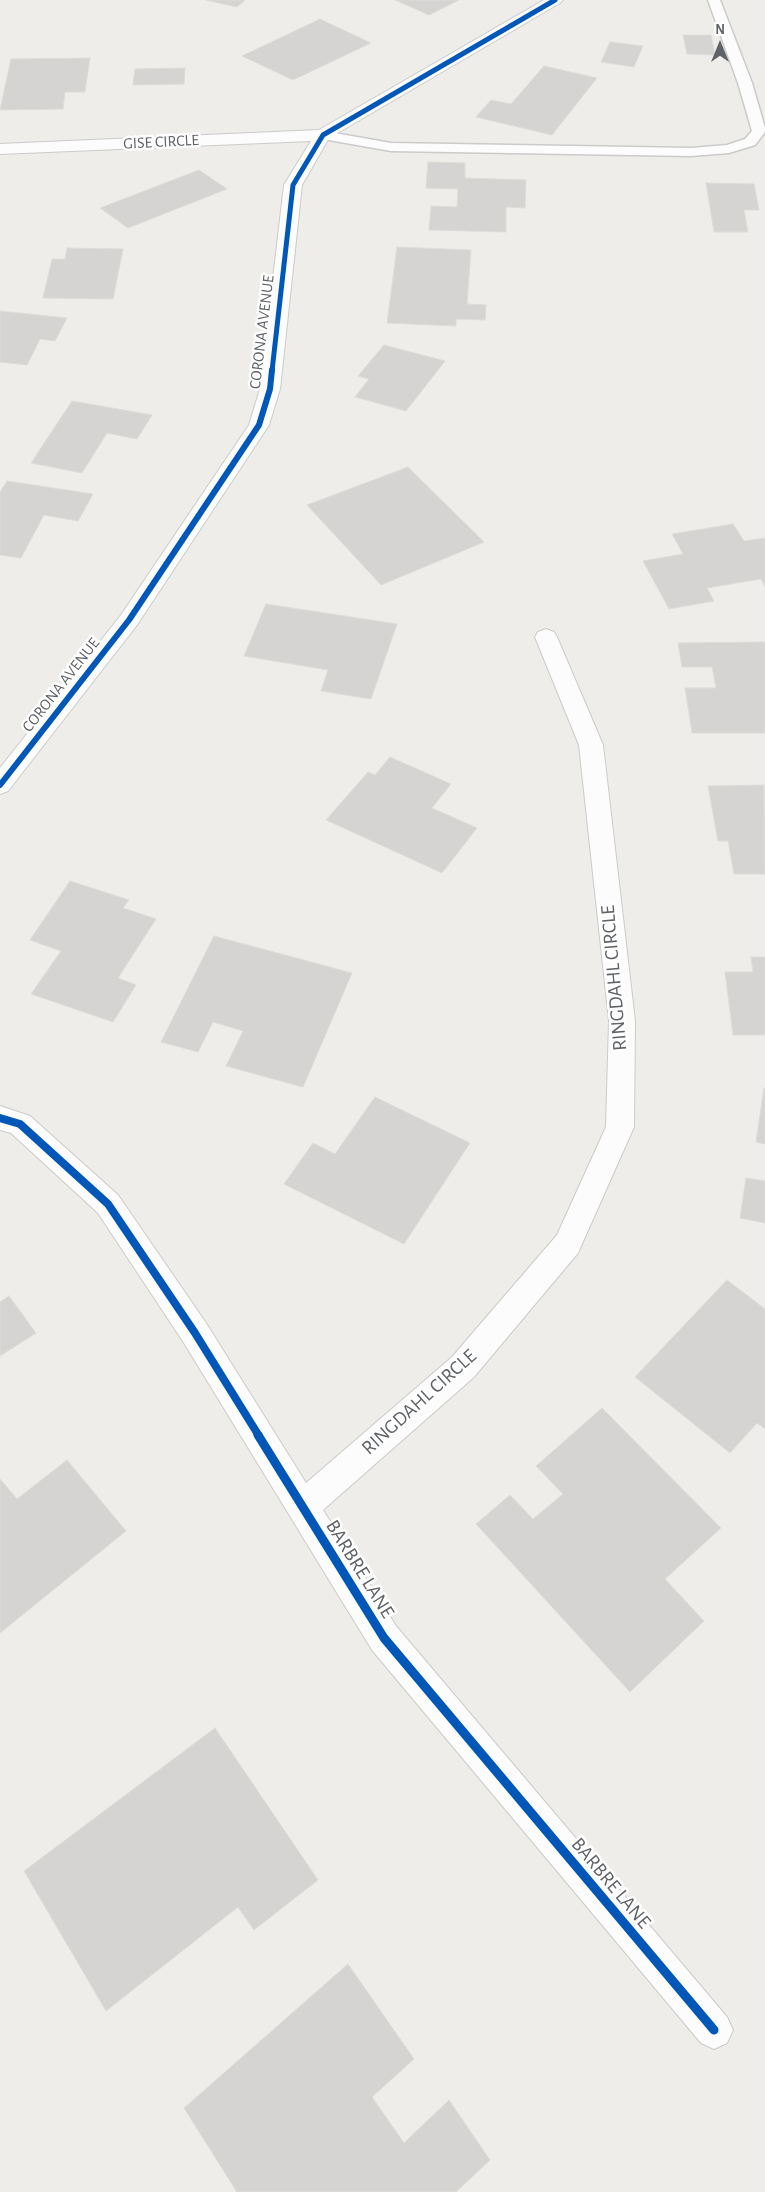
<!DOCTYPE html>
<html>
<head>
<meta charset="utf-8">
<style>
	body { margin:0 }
	#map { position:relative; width:765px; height:2192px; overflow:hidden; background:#eeede9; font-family:"Alegreya Sans",sans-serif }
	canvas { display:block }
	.north { position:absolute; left:695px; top:20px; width:50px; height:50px; -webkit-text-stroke:4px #fff; paint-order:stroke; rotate:0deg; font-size:14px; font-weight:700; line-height:20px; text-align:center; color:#5f6266 }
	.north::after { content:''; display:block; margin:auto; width:18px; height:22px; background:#5f6266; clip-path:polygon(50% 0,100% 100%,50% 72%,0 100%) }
</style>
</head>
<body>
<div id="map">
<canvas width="765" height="2192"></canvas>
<div class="north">N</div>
</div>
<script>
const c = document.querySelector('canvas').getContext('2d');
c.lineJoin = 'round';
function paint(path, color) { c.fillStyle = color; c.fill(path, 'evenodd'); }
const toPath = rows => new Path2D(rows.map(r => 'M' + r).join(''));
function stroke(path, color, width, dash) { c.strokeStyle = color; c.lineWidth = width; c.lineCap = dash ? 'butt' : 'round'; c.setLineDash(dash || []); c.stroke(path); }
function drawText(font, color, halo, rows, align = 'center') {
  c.font = font + ' "Alegreya Sans",sans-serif'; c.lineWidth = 5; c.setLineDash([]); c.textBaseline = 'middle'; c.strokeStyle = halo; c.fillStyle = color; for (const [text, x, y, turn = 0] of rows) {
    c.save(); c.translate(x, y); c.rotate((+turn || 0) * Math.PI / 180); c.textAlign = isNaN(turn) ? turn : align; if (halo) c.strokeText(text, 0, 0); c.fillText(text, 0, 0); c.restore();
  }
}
const building = toPath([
	[206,0,245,0,237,7,206,0],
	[395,0,459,0,429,15,395,0],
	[320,19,371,43,293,80,242,56,320,19],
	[683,35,711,35,715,55,687,54,683,35],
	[610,42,643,46,634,67,601,62,610,42],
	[90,58,85,92,65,92,63,109,0,110,11,59,90,58],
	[544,66,597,78,552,135,476,117,491,100,511,104,544,66],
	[185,68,184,84,133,85,135,69,185,68],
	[428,162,465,163,465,178,526,180,525,208,506,207,506,232,429,230,431,206,457,207,458,189,426,188,428,162],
	[199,170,227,189,128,228,100,208,199,170],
	[706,183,754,184,759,210,744,210,748,232,714,232,706,183],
	[397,247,471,250,467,304,486,305,485,320,456,319,456,326,387,323,397,247],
	[67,248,123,249,113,299,43,298,52,259,65,259,67,248],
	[0,311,67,318,55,341,40,339,27,365,0,362,0,311],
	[384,345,445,361,406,411,355,397,369,379,358,376,384,345],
	[72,401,152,415,137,439,107,433,82,473,31,463,72,401],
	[408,467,484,542,381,585,307,505,408,467],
	[7,481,93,494,78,521,44,515,21,558,0,555,0,492,7,481],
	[733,524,744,541,765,538,765,587,761,579,707,588,714,601,669,609,643,561,683,554,672,534,733,524],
	[266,604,397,624,371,699,321,691,328,670,244,656,266,604],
	[765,642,765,733,692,733,685,688,716,688,712,667,682,667,678,643,765,642],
	[390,757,451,784,432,808,477,828,442,873,326,820,368,772,375,775,390,757],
	[764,785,765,874,734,874,728,841,718,841,708,786,764,785],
	[70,881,129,900,123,908,156,919,118,978,136,985,113,1022,31,994,61,951,30,940,70,881],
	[214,936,352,973,303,1087,226,1066,243,1031,213,1022,198,1052,161,1042,214,936],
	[751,957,765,957,765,1035,733,1035,725,972,753,972,751,957],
	[764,1088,765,1088,765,1144,756,1142,764,1088],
	[375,1097,470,1143,404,1244,284,1184,313,1143,335,1154,375,1097],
	[746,1178,765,1181,765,1223,740,1218,746,1178],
	[727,1280,765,1309,765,1429,757,1423,730,1453,635,1377,727,1280],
	[9,1296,36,1333,0,1356,0,1302,9,1296],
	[602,1408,721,1528,665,1579,704,1621,630,1692,476,1524,510,1495,533,1519,563,1494,536,1466,602,1408],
	[67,1460,126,1531,0,1633,0,1479,17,1499,67,1460],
	[215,1728,318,1880,254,1930,238,1907,106,2011,24,1871,215,1728],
	[348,1964,414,2059,372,2097,404,2143,449,2100,490,2160,456,2192,237,2192,184,2108,348,1964]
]);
paint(building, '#d5d4d2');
stroke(building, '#dddcd8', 1);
const lane = toPath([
	[708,0,720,0,752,83,765,128,765,132,755,145,729,153,691,156,391,151,323,139,316,135,323,131,391,143,691,148,727,145,745,139,752,131,738,83,708,0]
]);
const street = toPath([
	[544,0,563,0,560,3,329,138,302,185,280,389,269,425,137,625,8,791,0,794,0,768,121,615,249,425,260,389,284,185,311,141,0,154,0,144,319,130,544,0],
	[546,629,554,632,557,637,603,745,635,1021,634,1127,578,1253,474,1377,323,1510,396,1626,727,2017,733,2030,727,2043,714,2049,701,2043,372,1650,184,1343,98,1213,11,1133,0,1130,0,1106,30,1116,118,1195,206,1323,306,1483,452,1357,557,1235,606,1127,609,1021,579,745,535,637,538,632,546,629]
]);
stroke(lane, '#cbcbca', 3);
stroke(street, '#cbcbca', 2);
paint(lane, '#fcfcfc');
paint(street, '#fcfcfc');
stroke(toPath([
	[272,371,293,185,323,135,555,0]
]), '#0057b8', 5);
stroke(toPath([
	[0,785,129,620,259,425,270,389,272,370]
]), '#0057b8', 6);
stroke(toPath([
	[0,1118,20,1124,108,1204,195,1333,259,1436]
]), '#0057b8', 8);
stroke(toPath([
	[258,1435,384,1638,714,2030]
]), '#0057b8', 9);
drawText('16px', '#5f6266', '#fff', [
	["GISE CIRCLE",161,142,-3],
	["CORONA AVENUE",262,332,-83],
	["CORONA AVENUE",61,685,-52]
]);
drawText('20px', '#5f6266', '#fff', [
	["RINGDAHL CIRCLE",614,978,-95],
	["RINGDAHL CIRCLE",419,1402,-42],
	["BARBRE LANE",360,1569,58],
	["BARBRE LANE",611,1883,50]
]);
</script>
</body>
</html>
